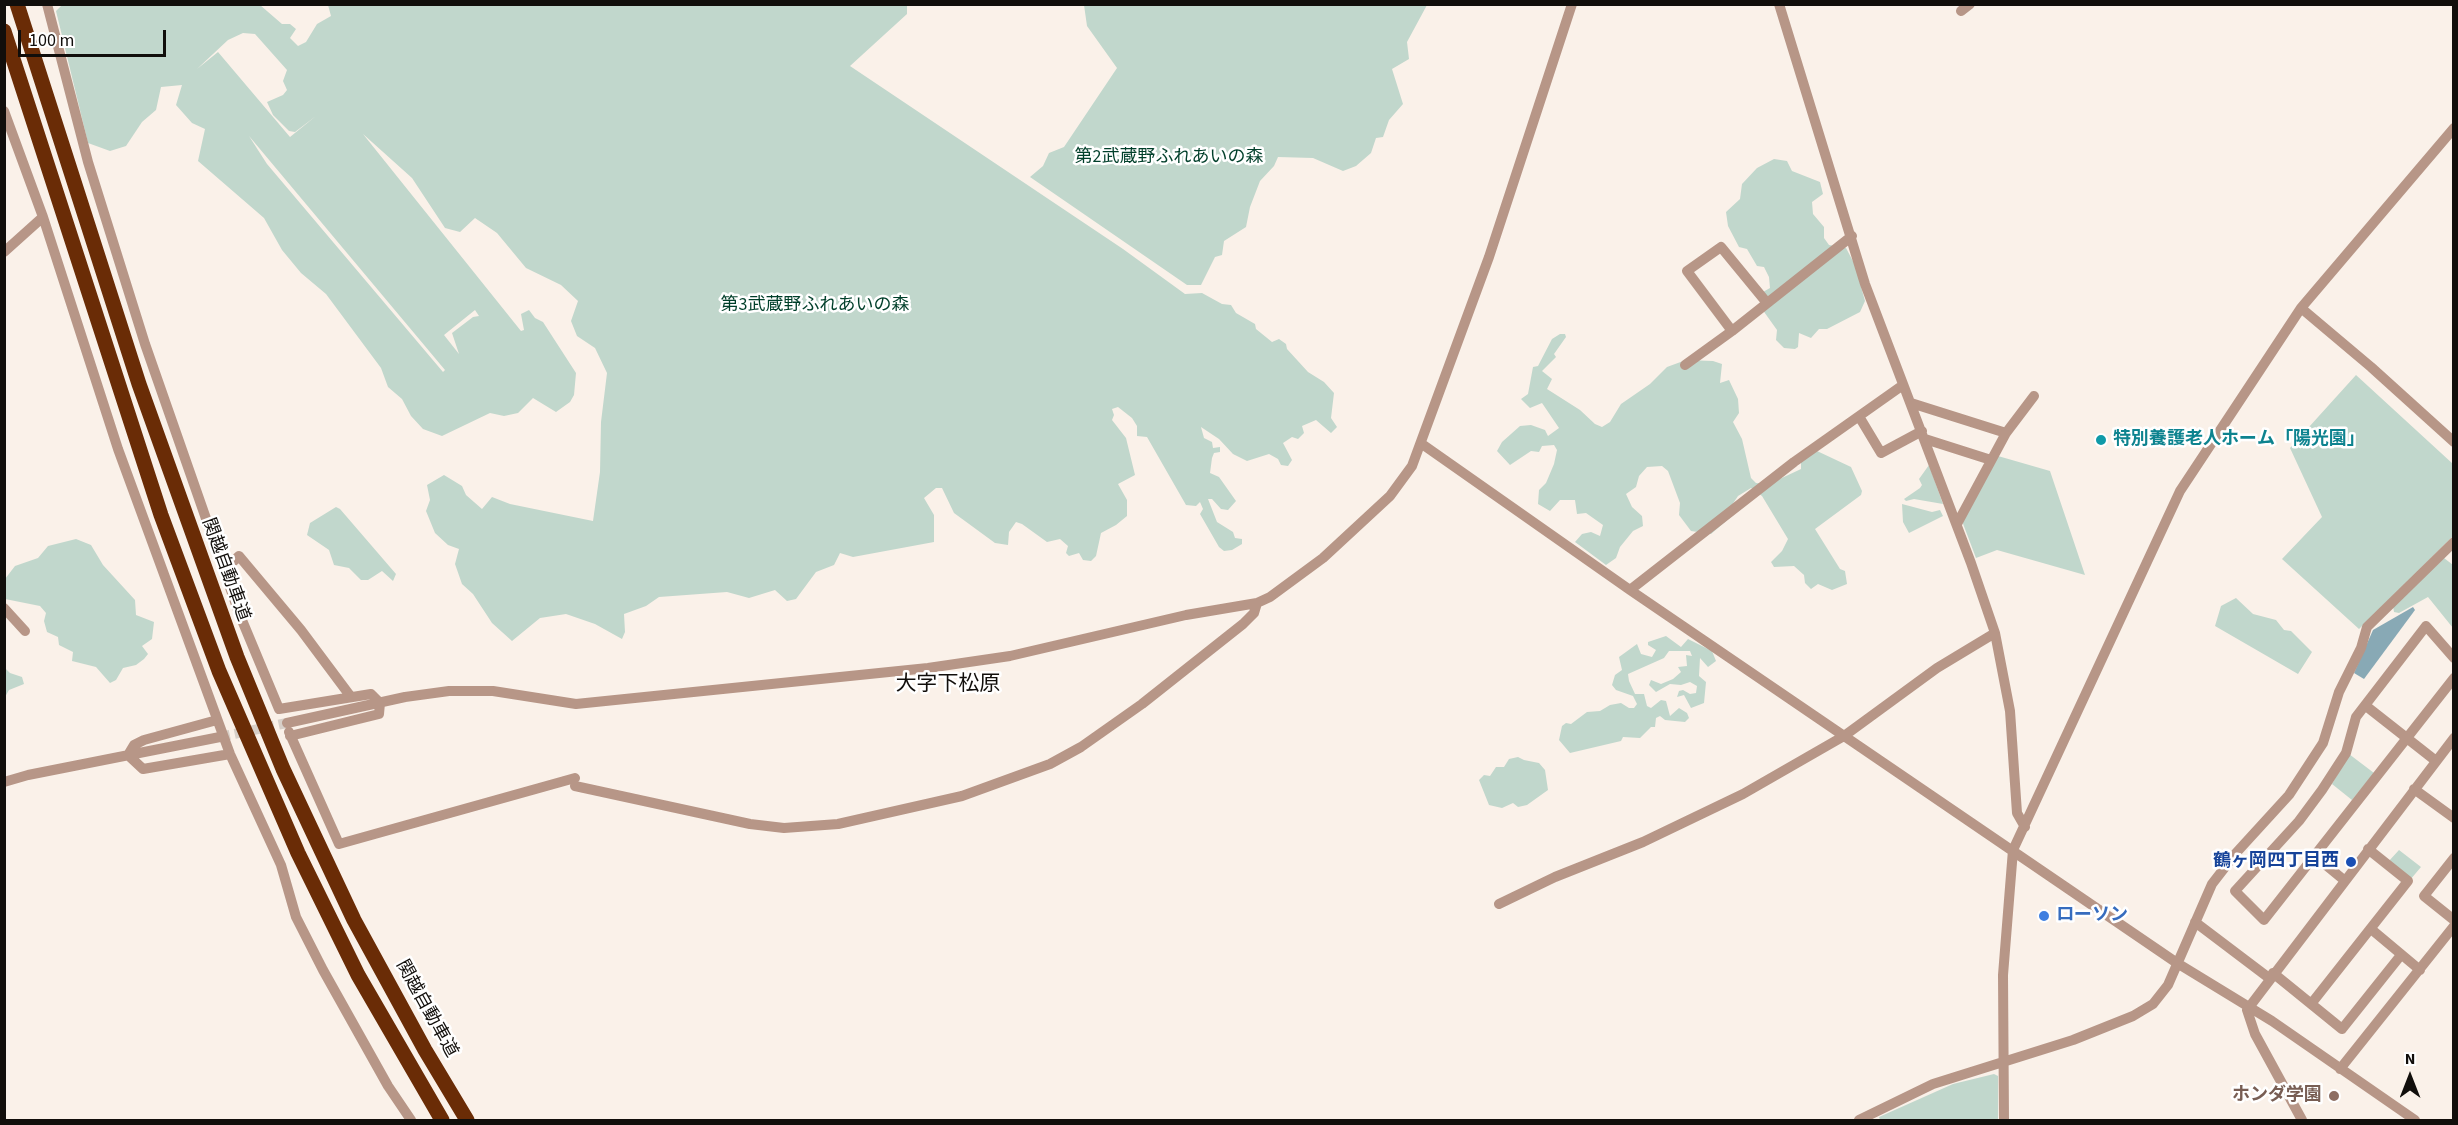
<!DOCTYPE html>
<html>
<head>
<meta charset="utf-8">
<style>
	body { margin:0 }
	#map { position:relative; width:2458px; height:1125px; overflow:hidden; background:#faf1e9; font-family:"Source Sans 3",sans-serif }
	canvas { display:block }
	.frame { position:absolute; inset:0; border:6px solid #110e0b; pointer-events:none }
	.north { position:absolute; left:2380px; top:1047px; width:60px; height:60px; -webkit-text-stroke:4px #fff; paint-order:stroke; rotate:0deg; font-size:16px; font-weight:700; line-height:24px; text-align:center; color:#110e0b }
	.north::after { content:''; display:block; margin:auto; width:21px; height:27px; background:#110e0b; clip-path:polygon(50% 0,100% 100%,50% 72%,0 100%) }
	.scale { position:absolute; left:18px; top:30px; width:148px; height:27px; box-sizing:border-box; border:3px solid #110e0b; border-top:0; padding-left:8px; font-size:18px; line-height:21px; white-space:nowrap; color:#110e0b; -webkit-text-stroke:4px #fff; paint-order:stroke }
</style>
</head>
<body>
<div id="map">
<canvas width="2458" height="1125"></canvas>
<div class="frame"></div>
<div class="north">N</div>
<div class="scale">100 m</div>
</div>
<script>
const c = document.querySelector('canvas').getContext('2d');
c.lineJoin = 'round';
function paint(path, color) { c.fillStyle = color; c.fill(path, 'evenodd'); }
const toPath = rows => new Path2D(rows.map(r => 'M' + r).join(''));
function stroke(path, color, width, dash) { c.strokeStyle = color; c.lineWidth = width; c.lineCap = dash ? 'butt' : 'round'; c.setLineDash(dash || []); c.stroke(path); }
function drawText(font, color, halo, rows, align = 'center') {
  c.font = font + ' "Source Sans 3","Noto Sans JP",sans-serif'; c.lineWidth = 5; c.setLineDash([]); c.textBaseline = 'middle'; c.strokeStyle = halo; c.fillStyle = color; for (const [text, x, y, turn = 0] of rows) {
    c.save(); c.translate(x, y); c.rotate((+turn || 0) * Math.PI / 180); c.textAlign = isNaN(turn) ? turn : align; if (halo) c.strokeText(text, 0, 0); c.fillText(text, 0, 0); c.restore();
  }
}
paint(toPath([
	[63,4,260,5,282,24,290,24,296,29,290,38,298,46,306,42,317,24,331,16,328,5,907,5,907,14,850,66,1123,249,1185,294,1202,293,1222,304,1231,305,1236,313,1255,324,1256,329,1272,342,1279,339,1286,344,1287,349,1308,372,1324,382,1334,393,1331,418,1337,427,1331,433,1316,420,1302,426,1304,433,1298,439,1292,437,1283,443,1292,460,1288,466,1281,465,1278,459,1269,454,1247,461,1233,454,1219,439,1201,427,1204,438,1212,442,1213,448,1220,447,1220,452,1214,453,1212,458,1210,473,1219,477,1236,501,1228,510,1221,509,1212,499,1208,499,1217,522,1233,532,1235,538,1242,539,1242,544,1232,550,1224,551,1219,547,1200,514,1203,509,1200,502,1196,506,1186,505,1147,437,1137,436,1137,426,1132,418,1118,407,1112,409,1114,415,1112,420,1126,438,1135,475,1118,484,1127,500,1127,516,1116,525,1101,533,1096,556,1091,561,1083,560,1079,553,1069,556,1066,553,1068,546,1060,539,1047,542,1022,524,1016,522,1009,532,1008,545,995,543,954,513,942,488,936,488,924,498,934,515,934,542,853,557,840,553,834,565,816,572,796,599,787,601,775,590,749,598,727,592,659,597,646,606,624,614,625,632,622,639,595,624,566,614,540,618,512,641,492,623,473,594,462,584,455,564,459,549,448,545,435,533,426,511,430,500,427,485,444,475,462,486,466,495,482,509,492,497,510,504,593,521,600,472,601,422,607,373,595,348,577,336,571,321,578,301,561,285,526,268,497,233,475,218,460,232,445,228,412,178,363,134,521,331,524,330,521,314,529,310,535,318,543,322,576,373,574,395,570,402,556,412,533,398,518,413,504,416,490,413,442,436,423,429,411,416,402,399,388,387,381,368,326,294,301,273,282,250,264,218,198,161,205,129,192,123,176,105,182,85,161,87,156,110,142,122,126,146,110,151,88,143,56,11],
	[243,33,255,34,287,70,283,81,287,90,283,95,267,102,273,115,289,131,295,132,316,116,290,137,218,52,197,69,228,40],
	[249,136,445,370,443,372,267,164],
	[475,310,479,316,473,317,452,333,459,354,444,335],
	[1084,5,1084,4,1427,5,1407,42,1409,59,1392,69,1403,104,1389,120,1383,137,1376,138,1371,153,1356,166,1343,171,1313,158,1278,157,1274,166,1260,181,1250,207,1246,227,1224,241,1222,255,1215,257,1201,285,1187,285,1030,177,1043,166,1049,153,1064,147,1117,68,1087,26],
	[1774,159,1787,161,1792,171,1820,182,1823,194,1812,202,1813,214,1824,227,1824,238,1829,245,1846,248,1855,265,1865,301,1860,312,1827,329,1819,329,1811,338,1799,333,1798,347,1795,349,1784,348,1776,340,1777,330,1762,309,1763,292,1770,288,1769,277,1764,267,1757,266,1747,249,1739,247,1728,226,1726,212,1740,199,1742,184,1757,168],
	[1560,334,1565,334,1566,337,1554,354,1556,357,1542,371,1552,379,1547,389,1580,410,1595,424,1602,427,1610,422,1621,404,1650,384,1667,367,1686,360,1713,361,1722,364,1720,383,1729,380,1738,399,1739,413,1733,422,1742,439,1751,478,1756,483,1769,484,1801,469,1801,457,1817,451,1851,467,1862,491,1861,495,1815,529,1840,569,1845,571,1847,584,1832,590,1818,584,1811,589,1805,583,1804,575,1794,566,1774,567,1771,562,1782,551,1788,539,1762,496,1751,488,1738,496,1732,505,1732,516,1711,534,1691,531,1679,515,1680,503,1668,471,1662,466,1647,467,1639,476,1636,487,1626,494,1632,507,1642,516,1643,526,1633,531,1620,547,1616,558,1606,565,1575,542,1582,534,1591,532,1600,536,1603,525,1586,513,1577,514,1575,500,1560,500,1550,511,1538,504,1539,490,1546,483,1554,464,1557,450,1554,445,1542,446,1539,452,1531,451,1510,465,1497,451,1502,442,1520,426,1531,425,1545,430,1548,436,1559,428,1542,403,1530,408,1521,399,1528,394,1533,367,1538,366,1552,339],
	[2356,375,2453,464,2453,536,2359,629,2282,559,2322,517,2290,448],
	[1998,456,2050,471,2085,575,1997,550,1976,558,1962,521],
	[1929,465,1943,504,1914,499,1906,501,1904,499,1920,488,1922,485,1919,479],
	[1902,504,1932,512,1940,510,1943,516,1909,533,1903,522],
	[336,507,340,509,396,574,393,581,382,571,368,580,361,580,349,568,334,565,329,550,307,535,310,523],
	[76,539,91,545,103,565,135,600,136,615,154,622,152,639,142,646,148,654,144,659,136,665,123,668,116,680,110,683,96,667,72,661,73,652,59,645,58,637,47,632,44,621,46,613,40,606,5,599,5,579,15,566,38,558,48,546],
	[2444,558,2453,565,2453,628,2428,597,2399,613,2394,612,2393,606],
	[2236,598,2253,614,2276,620,2284,630,2291,631,2312,652,2298,674,2215,626,2221,606],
	[1666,636,1681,647,1688,639,1712,651,1716,661,1708,667,1700,658,1699,676,1706,682,1704,703,1691,708,1684,695,1677,697,1679,691,1683,690,1690,694,1696,693,1697,686,1690,682,1681,685,1670,684,1656,692,1649,685,1651,680,1661,684,1673,679,1681,672,1678,667,1687,666,1686,655,1692,656,1690,651,1669,651,1664,658,1628,674,1629,681,1635,694,1644,694,1647,706,1651,708,1661,700,1666,701,1670,716,1679,708,1687,713,1689,718,1685,722,1665,720,1660,716,1656,718,1655,727,1651,727,1640,738,1623,737,1621,741,1570,753,1559,740,1562,726,1566,723,1571,724,1587,712,1600,711,1610,705,1621,703,1629,708,1634,708,1637,704,1633,696,1616,690,1612,685,1615,675,1622,670,1619,657,1637,644,1641,654,1652,657,1656,650,1648,645,1648,642],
	[4,667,10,673,22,677,24,684,9,690,5,697],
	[2349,754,2374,773,2352,800,2332,784],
	[1518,757,1524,760,1539,763,1545,770,1548,790,1527,805,1518,807,1513,803,1502,808,1489,805,1479,780,1484,775,1490,776,1496,767,1504,767,1509,759],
	[2399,850,2421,867,2410,880,2388,862],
	[1994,1074,1998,1076,1998,1120,1880,1120,1879,1117,1953,1084]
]), '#c1d7cc');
paint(toPath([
	[2413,607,2415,610,2364,679,2354,673,2373,630]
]), '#88a9b5');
stroke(toPath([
	[220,737,287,723]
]), '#d7cfc8', 10, [10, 5]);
stroke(toPath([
	[47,4,88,162,145,344,239,613,279,709,371,694,380,703,379,714,290,736],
	[1779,4,1865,284,1971,563,1995,633,2010,711,2017,813,2025,827],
	[1961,11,1970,4],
	[4,111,43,217,118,449,230,754,281,865,296,917,323,970,388,1086,411,1120],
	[4,252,43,217],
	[2301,308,2371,367,2454,442],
	[1732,331,1687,271,1721,247,1767,303],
	[1685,365,1732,331,1852,236],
	[1911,403,2006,433],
	[1860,418,1881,453,1922,431],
	[1925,439,1991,460],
	[1422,444,1630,590,2177,963,2272,1021,2415,1120],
	[1957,524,2006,433,2034,396],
	[224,570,239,556,301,630,351,697],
	[1630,590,1794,462,1903,385],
	[4,608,25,631],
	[2454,658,2426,626,2356,717,2346,753,2322,790,2299,821,2235,891,2264,920,2454,678],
	[2366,706,2436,761],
	[217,720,144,740,134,745,128,755,143,769,230,754],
	[287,723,405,697,449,691,493,691,576,704,928,668,1010,656,1186,615,1257,603,1270,597,1323,558,1390,496,1412,466,1489,257,1572,4],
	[289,732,339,844,575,778],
	[4,782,28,775,220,737],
	[575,786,750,824,784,828,838,824,962,796,1050,764,1081,747,1142,704,1243,624,1254,613,1257,603],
	[2414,789,2454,818],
	[2316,857,2344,880],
	[2454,858,2424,896,2454,920],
	[1499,904,1555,877,1643,842,1743,794,1844,736,1937,668,1995,633],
	[2195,922,2269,978],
	[2371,929,2420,970],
	[2273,973,2342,1029,2401,955],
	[2311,1004,2408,881,2368,849],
	[2340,1069,2454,926],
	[1859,1120,1933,1084,2073,1040,2133,1016,2153,1004,2168,985,2212,884,2236,853,2289,795,2323,743,2339,692,2361,648,2367,627,2454,542],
	[2004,1120,2003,975,2013,850,2180,491,2301,308,2454,128],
	[2302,1120,2255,1034,2247,1010,2454,738]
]), '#b79687', 10);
stroke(toPath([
	[17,4,139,384,237,657,283,769,354,920,425,1050,467,1120],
	[4,31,161,515,219,671,298,853,358,975,442,1120]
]), '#6a2c06', 15);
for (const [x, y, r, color] of [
	[2101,440,6,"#0f9aa8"],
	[2351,862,6,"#1a4fb4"],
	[2044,916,6,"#3f7fe0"],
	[2334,1096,6,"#8d6e63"]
]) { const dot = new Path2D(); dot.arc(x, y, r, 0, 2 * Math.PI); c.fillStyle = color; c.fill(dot); stroke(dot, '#fff', 2); }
drawText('18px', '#003f2a', '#fff', [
	["第2武蔵野ふれあいの森",1169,158],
	["第3武蔵野ふれあいの森",815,306]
]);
drawText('bold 18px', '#0d838f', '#fff', [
	["特別養護老人ホーム「陽光園」",2113,440]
], 'left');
drawText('18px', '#110e0b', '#fff', [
	["関越自動車道",225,570,70],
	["関越自動車道",426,1009,61]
]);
drawText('bold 18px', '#164399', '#fff', [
	["鶴ヶ岡四丁目西",2339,862]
], 'right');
drawText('bold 18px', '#366cbe', '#fff', [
	["ローソン",2056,916]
], 'left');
drawText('bold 18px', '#785e54', '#fff', [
	["ホンダ学園",2322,1096]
], 'right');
drawText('21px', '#110e0b', '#fff', [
	["大字下松原",948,685]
]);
</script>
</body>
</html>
